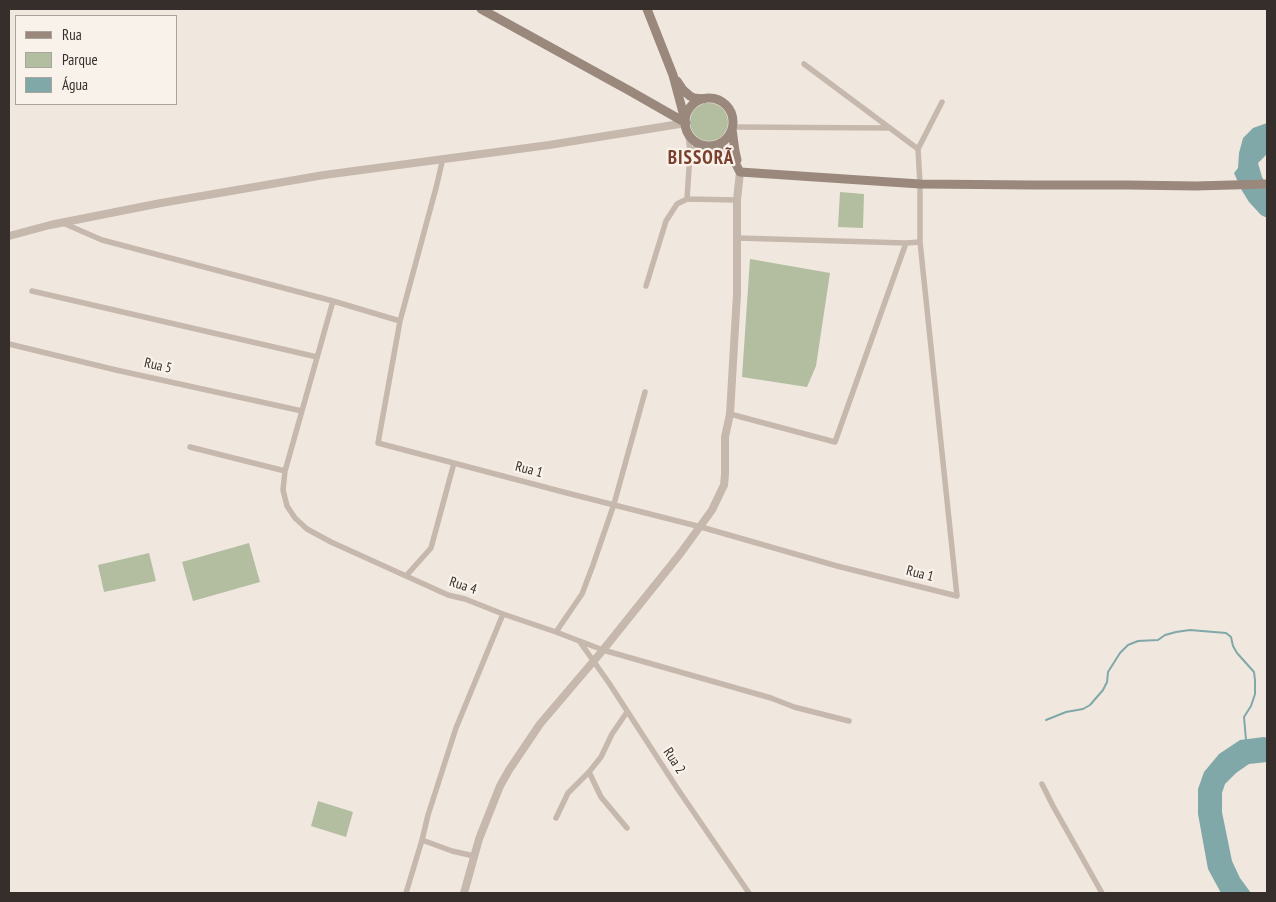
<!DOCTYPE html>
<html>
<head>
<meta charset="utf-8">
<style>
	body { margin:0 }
	#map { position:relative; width:1276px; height:902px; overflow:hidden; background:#f0e8df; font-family:"PT Sans Narrow",sans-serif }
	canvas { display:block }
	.frame { position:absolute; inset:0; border:10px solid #352e2a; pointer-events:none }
	.legend { position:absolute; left:15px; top:15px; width:162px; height:90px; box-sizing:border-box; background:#f8f2eb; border:1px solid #aaa49e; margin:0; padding:6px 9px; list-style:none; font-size:15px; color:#352e2a }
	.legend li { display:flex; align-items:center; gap:10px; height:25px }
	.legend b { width:25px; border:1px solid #aaa49e }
</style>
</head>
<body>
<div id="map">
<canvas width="1276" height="902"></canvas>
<div class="frame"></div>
<ul class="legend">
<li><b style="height:6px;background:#9a887d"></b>Rua</li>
<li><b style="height:14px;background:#b3bda0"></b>Parque</li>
<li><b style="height:14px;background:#81a8a9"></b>Água</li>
</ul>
</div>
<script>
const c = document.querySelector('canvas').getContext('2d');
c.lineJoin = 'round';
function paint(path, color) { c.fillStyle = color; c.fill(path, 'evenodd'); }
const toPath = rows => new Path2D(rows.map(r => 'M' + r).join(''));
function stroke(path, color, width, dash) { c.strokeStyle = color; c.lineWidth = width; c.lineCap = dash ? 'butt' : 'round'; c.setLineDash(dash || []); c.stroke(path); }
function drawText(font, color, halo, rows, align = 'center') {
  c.font = font + ' "PT Sans Narrow",sans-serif'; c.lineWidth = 4.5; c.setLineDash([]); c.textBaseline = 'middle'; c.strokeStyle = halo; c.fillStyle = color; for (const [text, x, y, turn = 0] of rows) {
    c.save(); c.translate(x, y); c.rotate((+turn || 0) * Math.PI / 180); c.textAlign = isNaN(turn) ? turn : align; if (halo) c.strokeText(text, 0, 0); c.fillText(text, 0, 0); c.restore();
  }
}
paint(toPath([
	'690 122a19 19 0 1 1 38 0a19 19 0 1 1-38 0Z',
	[840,192,864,194,863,228,838,227],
	[750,259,830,273,816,366,807,387,742,377],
	[249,543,260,582,193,601,182,562],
	[149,553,156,581,104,592,98,565],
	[318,801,353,812,346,837,311,826]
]), '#b3bda0');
paint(toPath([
	[1267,123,1267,154,1258,163,1262,177,1267,185,1267,218,1261,215,1249,202,1241,189,1234,173,1238,168,1239,153,1243,138,1253,128],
	[1264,737,1267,738,1267,762,1249,764,1236,773,1225,784,1222,793,1222,812,1232,861,1240,878,1251,893,1221,893,1208,869,1198,814,1198,789,1204,772,1219,754,1240,740]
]), '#81a8a9');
stroke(toPath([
	[1046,720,1066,712,1083,709,1090,705,1103,690,1107,682,1108,672,1120,653,1128,645,1138,641,1158,640,1165,635,1176,632,1190,630,1226,633,1231,637,1233,646,1237,653,1254,672,1255,680,1255,694,1251,706,1244,717,1246,740]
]), '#81a8a9', 2);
stroke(toPath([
	[804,64,918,149],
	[733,127,889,128],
	[690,153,696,147,705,145],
	[443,158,436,188,400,321,378,443,567,493,701,527,837,566,957,596,920,242,920,184,918,149,942,102],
	[687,199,690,153,688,132],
	[63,223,102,240,333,301,400,321],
	[737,238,906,243,920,242],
	[646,286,666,221,677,204,687,199,737,200],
	[32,291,317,357],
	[333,301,285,471,283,490,287,506,295,518,307,529,331,542,448,595,465,599,503,614,556,632,603,650,771,698,794,707,849,721],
	[9,344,116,370,302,411],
	[730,414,835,442,906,243],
	[190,447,285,471],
	[406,576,431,548,454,463],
	[556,632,582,594,593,565,614,504,645,392],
	[580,642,609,683,677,788,749,893],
	[589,772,601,797,627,828],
	[1042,784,1053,806,1102,893],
	[556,818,568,793,589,772,601,757,612,734,627,712],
	[422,840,452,851,474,856],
	[406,893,422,840,428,815,456,728,503,614]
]), '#c6b8ac', 5.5);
stroke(toPath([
	[9,236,50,225,161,203,324,175,549,145,686,123],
	[464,893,479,839,500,786,509,770,540,724,603,650,680,554,712,510,724,485,725,474,725,437,730,414,737,294,737,200,740,172]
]), '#c6b8ac', 8);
stroke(toPath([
	[481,9,630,91,686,123],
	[647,9,673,75,685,120],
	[677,81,683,90,690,96,694,98,704,99],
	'685 122a24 24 0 1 1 48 0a24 24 0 1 1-48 0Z',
	[732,129,735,151,737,160],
	[710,146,722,149,731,155,740,172],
	[740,172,920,184,1033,185,1128,185,1196,186,1267,184]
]), '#9a887d', 9);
drawText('14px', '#352e2a', '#f8f2eb', [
	["Rua 5",158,366,13],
	["Rua 1",529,470,15],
	["Rua 1",920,574,14],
	["Rua 4",463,586,18],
	["Rua 2",674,761,57]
]);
c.letterSpacing = '1px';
drawText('bold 19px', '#7b3f2d', '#f8f2eb', [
	["BISSORÃ",701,159]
]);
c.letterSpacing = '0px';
</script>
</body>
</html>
